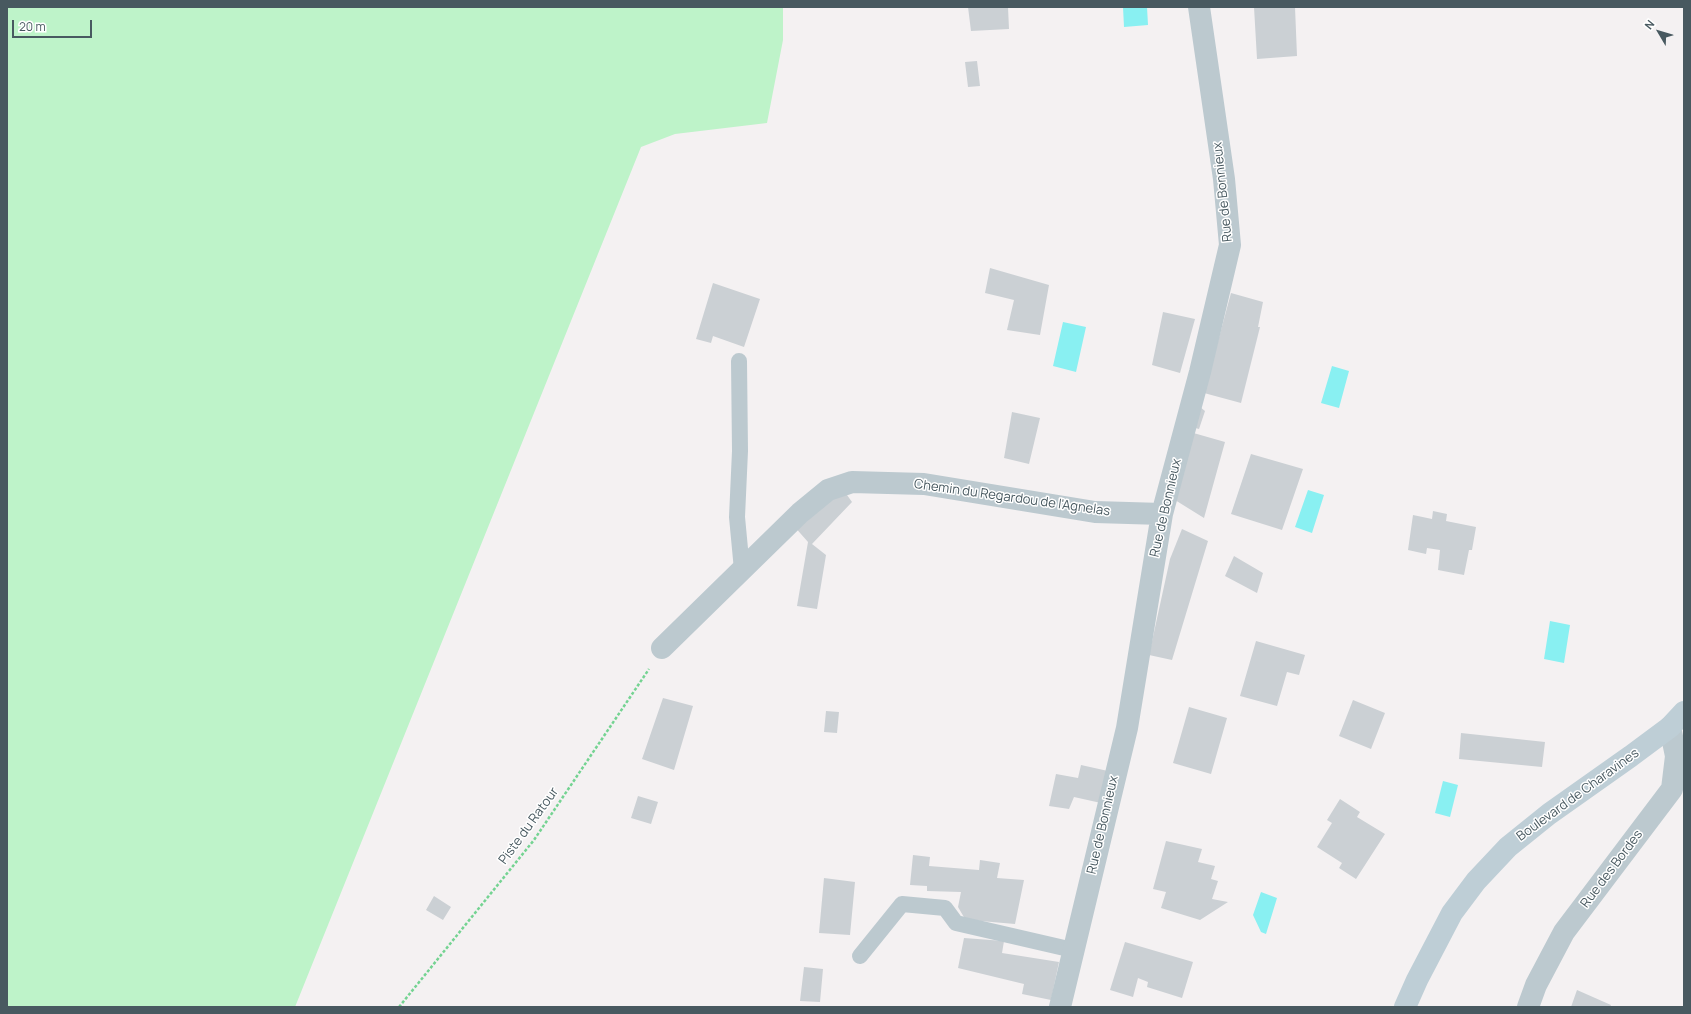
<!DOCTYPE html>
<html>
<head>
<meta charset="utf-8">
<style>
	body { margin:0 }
	#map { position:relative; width:1691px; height:1014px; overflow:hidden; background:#f4f1f2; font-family:Manrope,sans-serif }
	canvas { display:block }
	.frame { position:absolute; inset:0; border:8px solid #485960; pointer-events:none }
	.north { position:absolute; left:1639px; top:12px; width:40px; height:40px; -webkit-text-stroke:3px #fff; paint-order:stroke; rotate:308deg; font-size:11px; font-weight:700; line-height:16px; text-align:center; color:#485960 }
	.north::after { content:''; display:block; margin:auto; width:14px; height:18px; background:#485960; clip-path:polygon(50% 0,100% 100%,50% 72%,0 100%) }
	.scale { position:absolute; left:12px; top:20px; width:80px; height:18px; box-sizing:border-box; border:2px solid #485960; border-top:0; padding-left:5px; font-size:12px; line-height:14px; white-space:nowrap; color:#485960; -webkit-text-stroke:3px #fff; paint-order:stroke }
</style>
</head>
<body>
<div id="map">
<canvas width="1691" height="1014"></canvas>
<div class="frame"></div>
<div class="north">N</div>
<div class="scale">20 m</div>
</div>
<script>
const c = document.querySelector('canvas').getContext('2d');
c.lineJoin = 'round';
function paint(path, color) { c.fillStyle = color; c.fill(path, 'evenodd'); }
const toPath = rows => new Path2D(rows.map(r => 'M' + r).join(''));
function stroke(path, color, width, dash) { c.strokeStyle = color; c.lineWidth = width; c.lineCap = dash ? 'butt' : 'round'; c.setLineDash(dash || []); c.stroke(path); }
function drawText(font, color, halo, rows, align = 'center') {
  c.font = font + ' Manrope,sans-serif'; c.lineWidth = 3; c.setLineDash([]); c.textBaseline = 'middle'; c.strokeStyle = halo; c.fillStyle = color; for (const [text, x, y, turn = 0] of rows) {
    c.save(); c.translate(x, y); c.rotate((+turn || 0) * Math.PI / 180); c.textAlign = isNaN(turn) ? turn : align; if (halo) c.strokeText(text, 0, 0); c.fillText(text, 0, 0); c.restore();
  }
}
paint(toPath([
	[7,7,783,7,783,40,767,123,675,134,641,147,295,1007,7,1007]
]), '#bef3c9');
paint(toPath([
	[1123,7,1147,7,1148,25,1124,27],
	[1063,322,1086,327,1076,372,1053,366],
	[1332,366,1349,371,1339,408,1321,403],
	[1308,490,1324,495,1312,533,1295,527],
	[1550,621,1570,625,1564,663,1544,659],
	[1443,781,1458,785,1450,817,1435,813],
	[1261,892,1277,898,1266,934,1261,932,1253,915]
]), '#89f0f2');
paint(toPath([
	[968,7,1008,7,1009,29,971,31],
	[1254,7,1295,7,1297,56,1257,59],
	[977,61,980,86,968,87,965,62],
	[990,268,1049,285,1040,335,1007,330,1014,300,985,293],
	[713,283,760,299,744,347,713,336,711,343,696,339],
	[1231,293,1263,302,1258,327,1260,327,1241,403,1204,393],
	[1163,312,1195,319,1180,373,1152,365],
	[1200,407,1205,411,1199,429,1192,427],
	[1012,412,1040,418,1029,464,1004,458],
	[1190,432,1225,442,1204,518,1175,500],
	[1251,454,1303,469,1282,530,1231,514],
	[842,488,852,502,812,544,826,555,817,609,797,606,808,542,793,525],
	[1433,511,1447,514,1446,521,1476,527,1472,550,1469,550,1464,575,1438,570,1440,550,1427,548,1426,554,1408,550,1413,515,1432,519],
	[1182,529,1208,541,1172,660,1149,655,1170,559],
	[1234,556,1263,573,1257,593,1225,576],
	[1256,641,1305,655,1299,675,1287,672,1277,706,1240,696],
	[663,698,693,706,674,770,642,759],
	[1353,700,1385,713,1371,749,1339,736],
	[1189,707,1227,718,1211,774,1173,763],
	[826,711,839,712,837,733,824,732],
	[1461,733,1545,742,1542,767,1459,759],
	[1081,765,1108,771,1101,803,1074,797,1069,809,1049,806,1056,774,1078,778],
	[638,796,658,802,651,824,631,818],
	[1340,799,1360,812,1357,817,1385,834,1356,879,1339,868,1342,863,1317,847,1332,823,1327,820],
	[1166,841,1202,849,1198,862,1215,866,1211,879,1218,881,1212,899,1228,902,1200,920,1161,908,1166,892,1153,889],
	[913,855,930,857,929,866,979,870,980,860,1000,863,997,878,1024,880,1015,924,969,920,968,924,958,907,961,892,927,891,927,886,910,885],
	[824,878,855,882,850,935,819,933],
	[434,896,451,907,443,920,426,910],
	[964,938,1004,941,1002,953,1059,962,1051,1000,1022,994,1024,984,958,968],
	[1125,942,1193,962,1182,998,1147,987,1148,982,1138,978,1133,997,1110,990],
	[804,967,823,969,820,1002,800,1001],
	[1577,990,1611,1005,1610,1007,1571,1007]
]), '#cbd0d4');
stroke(toPath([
	[399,1007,534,840,649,669]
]), '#74d392', 2.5, [3, 2]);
stroke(toPath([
	[739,361,740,451,737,517,742,570],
	[860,956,902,904,945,908,956,923,1073,950]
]), '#bcc9cf', 16);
stroke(toPath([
	[662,648,800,513,828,490,852,482,924,484,1095,512,1162,514],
	[1060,1007,1127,728,1162,514,1200,372,1230,245,1224,179,1199,7],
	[1528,1007,1536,985,1564,932,1672,789,1676,756,1670,727]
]), '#bcc9cf', 22);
stroke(toPath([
	[1405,1007,1417,980,1452,913,1476,881,1508,847,1549,814,1631,756,1670,727,1684,712]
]), '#beced6', 22);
drawText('13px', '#485960', '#fff', [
	["Rue de Bonnieux",1223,192,-96],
	["Chemin du Regardou de l'Agnelas",1012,498,8],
	["Rue de Bonnieux",1166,508,-77],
	["Boulevard de Charavines",1578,795,-36],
	["Rue de Bonnieux",1103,825,-77],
	["Piste du Ratour",529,826,-54],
	["Rue des Bordes",1612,869,-53]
]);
</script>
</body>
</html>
